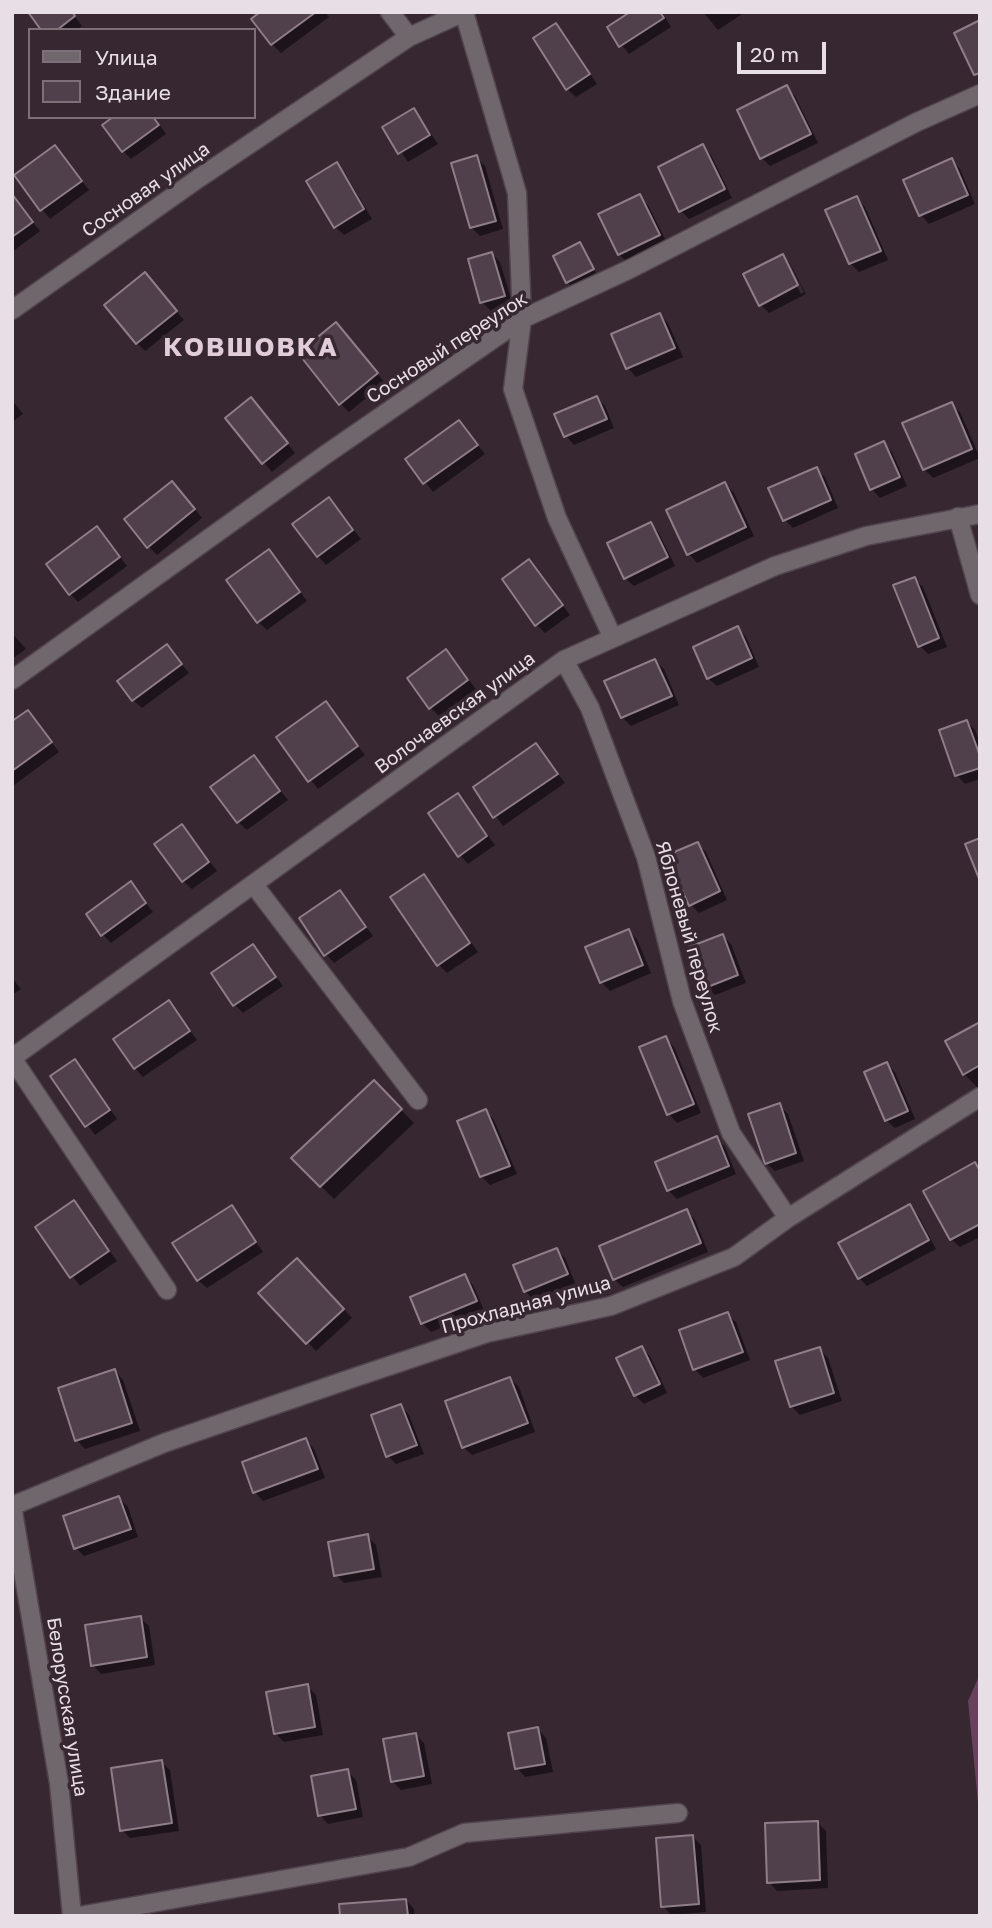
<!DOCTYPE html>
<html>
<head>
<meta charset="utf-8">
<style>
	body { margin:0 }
	#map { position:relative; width:992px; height:1928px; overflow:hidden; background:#362731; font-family:"Golos Text",sans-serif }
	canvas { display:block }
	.frame { position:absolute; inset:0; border:14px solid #e8dee5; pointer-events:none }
	.legend { position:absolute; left:28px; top:28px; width:228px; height:91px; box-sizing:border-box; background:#362731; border:2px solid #7d7079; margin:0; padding:9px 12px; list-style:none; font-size:21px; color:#e8dee5 }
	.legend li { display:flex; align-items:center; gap:14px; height:35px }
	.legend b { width:35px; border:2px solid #7d7079 }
	.scale { position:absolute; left:737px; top:42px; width:89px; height:32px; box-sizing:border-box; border:4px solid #e8dee5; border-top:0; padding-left:9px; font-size:21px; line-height:24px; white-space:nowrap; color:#e8dee5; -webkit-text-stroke:5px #362731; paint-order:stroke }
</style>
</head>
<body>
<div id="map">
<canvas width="992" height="1928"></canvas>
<div class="frame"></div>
<ul class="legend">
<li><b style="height:9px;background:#6f676c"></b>Улица</li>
<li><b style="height:19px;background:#50404b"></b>Здание</li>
</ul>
<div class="scale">20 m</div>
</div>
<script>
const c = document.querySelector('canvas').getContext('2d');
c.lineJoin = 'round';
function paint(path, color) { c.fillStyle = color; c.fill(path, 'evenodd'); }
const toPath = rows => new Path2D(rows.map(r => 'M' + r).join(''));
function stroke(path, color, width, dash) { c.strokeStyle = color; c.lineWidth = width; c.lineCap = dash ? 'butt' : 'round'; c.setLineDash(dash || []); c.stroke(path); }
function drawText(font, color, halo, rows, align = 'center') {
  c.font = font + ' "Golos Text",sans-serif'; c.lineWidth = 7; c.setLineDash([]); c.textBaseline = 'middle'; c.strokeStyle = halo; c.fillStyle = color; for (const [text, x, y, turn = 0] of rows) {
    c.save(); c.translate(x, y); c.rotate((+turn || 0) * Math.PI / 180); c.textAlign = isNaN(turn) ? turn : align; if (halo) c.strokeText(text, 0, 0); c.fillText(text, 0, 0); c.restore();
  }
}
paint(toPath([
	[980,1674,980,1823,968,1701]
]), '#68425d');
paint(toPath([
	[72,12,82,26,76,30,43,30],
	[263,12,325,12,329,17,281,53,272,44],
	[633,12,662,12,671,27,629,54,609,28],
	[703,12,745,12,718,30],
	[556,25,597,84,576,97,567,89],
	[787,88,795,96,818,143,770,166,762,158],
	[414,110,438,144,408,162,385,128],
	[116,117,154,117,166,134,131,159,123,151],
	[55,147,89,190,50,219,16,176],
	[703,147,711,155,732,198,689,219,681,211],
	[476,157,485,166,503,229,480,236,471,227],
	[952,160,960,169,975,204,929,224,921,215,906,180],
	[337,165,345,173,372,219,344,235,335,227],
	[12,195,40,231,12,252],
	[639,196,648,205,667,243,628,263,619,254],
	[857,198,865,207,888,260,859,272,850,263],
	[580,244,596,273,571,286,567,282],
	[492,254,500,262,513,305,491,311,482,302],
	[783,256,791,265,806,294,769,313,761,305],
	[786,264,790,264,804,292,801,294],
	[145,274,184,320,145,351,137,343],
	[660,315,668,323,683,357,636,377,628,368],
	[344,332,385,383,349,412,340,403],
	[597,398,605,406,614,428,574,445,566,436,556,415],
	[12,400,23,414,12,422],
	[951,404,960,412,980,458,933,478,924,469],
	[259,408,295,453,272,472,227,418],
	[459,422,485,454,433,492,408,460],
	[884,443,892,452,907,486,880,498,872,489],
	[816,469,825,477,838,508,793,528,785,520],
	[725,484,734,493,754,536,697,563,689,554],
	[180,491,202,518,157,555,148,546],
	[329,499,361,539,326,565,318,556],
	[651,524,659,533,675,566,634,586,625,578],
	[97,528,127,566,78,602,70,594],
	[269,551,307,601,267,630,258,622],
	[529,561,570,615,545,633,537,625],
	[914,579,923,587,947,647,928,654,920,646],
	[738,628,746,637,759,667,717,686,708,678],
	[12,633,26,649,12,659],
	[167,646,189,673,142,708,133,700],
	[446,651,476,689,439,716,431,708],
	[655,661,664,669,679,705,631,726,622,717],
	[325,703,365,755,318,789,278,738],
	[28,712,59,752,14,785,12,724],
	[967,722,975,730,980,743,980,779,965,784,957,775],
	[536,745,565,783,503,826,475,788],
	[254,757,288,800,247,830,238,822],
	[457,795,495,845,468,864,460,855],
	[182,826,217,871,192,889,183,881],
	[697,844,706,852,727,900,699,913,691,905],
	[424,876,478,952,447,973,438,964],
	[130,883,153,912,111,943,103,935],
	[340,892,373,936,334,963,326,954],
	[628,931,637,939,651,973,610,991,601,982],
	[723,936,731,944,746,983,715,995,706,987],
	[253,946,283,986,243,1013,235,1005],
	[12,978,21,989,12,995],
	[169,1003,197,1040,143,1077,135,1068],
	[980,1024,980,1085,977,1087,964,1074],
	[665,1038,674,1047,701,1113,677,1123,669,1114,642,1048],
	[75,1061,117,1119,95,1135,53,1077],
	[886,1064,895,1072,915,1119,895,1128,886,1120],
	[387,1095,414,1123,334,1199,321,1186],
	[779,1105,788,1114,804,1161,775,1171,766,1163],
	[486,1111,494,1120,517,1174,490,1185,481,1176],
	[716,1138,725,1147,736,1174,677,1199,668,1190],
	[975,1164,980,1169,980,1237,960,1247,951,1239],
	[74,1203,117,1261,80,1286,37,1228],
	[909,1206,918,1215,936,1249,867,1286,859,1278],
	[232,1207,263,1252,207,1288,198,1280],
	[687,1211,695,1220,708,1252,623,1287,614,1279],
	[557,1250,565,1258,575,1283,534,1300,525,1291],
	[297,1260,352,1318,316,1351,261,1293],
	[465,1276,473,1285,484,1310,431,1332,422,1323],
	[727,1314,736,1322,750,1360,703,1378,695,1369],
	[642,1348,650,1356,667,1393,644,1404,635,1395],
	[820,1349,828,1358,842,1401,800,1415,791,1406],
	[115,1371,123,1380,140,1431,85,1449,77,1440],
	[510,1379,519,1387,535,1432,472,1455,463,1447],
	[401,1406,409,1415,424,1454,396,1464,388,1456],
	[306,1440,314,1449,325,1478,263,1501,255,1492],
	[119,1498,128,1507,138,1537,84,1556,76,1548],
	[367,1536,376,1545,382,1577,344,1583,336,1575],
	[140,1618,149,1626,155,1665,101,1674,93,1665],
	[307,1686,316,1695,323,1735,284,1742,275,1733],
	[538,1729,546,1738,553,1772,525,1777,517,1768],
	[416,1735,424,1743,432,1784,401,1790,392,1781],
	[161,1762,170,1770,179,1831,130,1838,122,1830],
	[347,1771,356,1780,363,1817,328,1824,320,1815],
	[817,1822,826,1831,828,1888,777,1891,769,1882],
	[693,1837,701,1845,706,1912,671,1915,663,1906],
	[406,1900,414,1909,415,1916,342,1916]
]), '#0007');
const building = toPath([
	[28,12,72,12,75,16,57,30,41,30,28,12],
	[260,12,316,12,271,45,251,19,260,12],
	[630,12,660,12,664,18,619,47,607,27,630,12],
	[980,20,980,73,974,75,954,33,980,20],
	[556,23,590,74,566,90,533,38,556,23],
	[787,85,811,134,760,159,737,110,787,85],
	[414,108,430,135,398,154,382,127,414,108],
	[113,117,153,117,159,125,122,152,102,125,113,117],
	[703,144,725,189,679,212,658,167,703,144],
	[55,145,82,181,40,211,14,175,55,145],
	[477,155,496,221,470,228,451,163,477,155],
	[952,158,968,195,919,216,903,180,952,158],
	[337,162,364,209,334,228,306,181,337,162],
	[12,194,33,222,12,237,12,194],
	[640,194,660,235,618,255,598,214,640,194],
	[857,196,881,251,849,264,825,210,857,196],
	[580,242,594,269,566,283,553,256,580,242],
	[492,252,505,296,480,303,468,259,492,252],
	[783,254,798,285,759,306,743,274,783,254],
	[145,272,177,311,136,344,104,305,145,272],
	[660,313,675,348,626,369,611,334,660,313],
	[336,322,378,373,339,405,298,353,336,322],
	[597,396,607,419,564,437,554,414,597,396],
	[251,397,288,443,262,464,225,418,251,397],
	[952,402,972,449,923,470,902,423,952,402],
	[459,420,478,445,423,484,405,459,459,420],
	[884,441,900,477,870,490,855,454,884,441],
	[817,467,831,500,783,521,768,488,817,467],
	[172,481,195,509,147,548,124,519,172,481],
	[725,482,746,527,687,555,666,510,725,482],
	[329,497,353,530,317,557,292,524,329,497],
	[651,522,668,557,624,579,607,543,651,522],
	[97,526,120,557,69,595,46,564,97,526],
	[269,549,300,592,257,623,226,580,269,549],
	[529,559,563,605,535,626,502,579,529,559],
	[915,577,939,638,918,647,893,585,915,577],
	[738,626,752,658,707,679,693,647,738,626],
	[167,644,182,664,132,701,117,681,167,644],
	[446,649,468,680,429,709,407,678,446,649],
	[655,659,672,696,621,718,604,681,655,659],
	[326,701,358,746,308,782,276,737,326,701],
	[28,710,52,742,12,771,12,721,28,710],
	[967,720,980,756,980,768,955,776,939,730,967,720],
	[536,743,558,774,493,818,473,787,536,743],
	[254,755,280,791,237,823,210,787,254,755],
	[458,793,487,836,458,857,428,813,458,793],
	[182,824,209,862,182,882,154,844,182,824],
	[980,838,980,881,965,844,980,838],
	[698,842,720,891,689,906,667,855,698,842],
	[424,874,470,943,437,966,390,897,424,874],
	[131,881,146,903,101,936,86,914,131,881],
	[340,890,366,927,324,956,299,918,340,890],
	[629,929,643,965,600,983,585,947,629,929],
	[723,934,738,975,705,988,689,947,723,934],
	[253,944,276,977,233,1006,211,973,253,944],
	[169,1000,190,1031,134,1069,113,1039,169,1000],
	[980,1022,980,1065,963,1075,945,1041,980,1022],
	[666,1036,694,1104,667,1115,639,1047,666,1036],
	[75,1059,110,1110,85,1127,50,1076,75,1059],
	[887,1062,908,1111,885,1121,864,1072,887,1062],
	[374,1080,402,1109,320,1187,291,1158,374,1080],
	[780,1103,796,1153,765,1164,748,1114,780,1103],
	[486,1109,510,1166,480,1177,457,1121,486,1109],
	[717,1136,729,1166,667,1191,655,1162,717,1136],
	[975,1162,980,1171,980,1224,950,1240,923,1191,975,1162],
	[74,1200,109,1251,70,1278,35,1227,74,1200],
	[910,1204,929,1240,858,1279,838,1243,910,1204],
	[232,1205,256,1242,197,1281,172,1243,232,1205],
	[687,1209,701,1243,613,1280,599,1246,687,1209],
	[557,1248,568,1274,524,1292,513,1265,557,1248],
	[297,1258,344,1309,306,1344,258,1293,297,1258],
	[465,1274,477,1301,421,1324,410,1297,465,1274],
	[728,1312,743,1352,693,1370,679,1330,728,1312],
	[642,1346,660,1384,634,1396,616,1358,642,1346],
	[820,1347,834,1393,790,1407,775,1361,820,1347],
	[115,1369,132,1423,75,1441,58,1388,115,1369],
	[510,1377,528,1423,462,1448,445,1401,510,1377],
	[401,1404,417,1445,386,1457,371,1415,401,1404],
	[306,1438,318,1469,253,1493,242,1462,306,1438],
	[119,1496,131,1529,74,1549,63,1516,119,1496],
	[368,1534,374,1569,334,1576,328,1542,368,1534],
	[141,1616,147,1657,91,1666,85,1625,141,1616],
	[308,1684,315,1727,274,1734,266,1692,308,1684],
	[538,1727,545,1764,515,1769,508,1733,538,1727],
	[416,1733,424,1776,391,1782,383,1739,416,1733],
	[162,1760,172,1823,120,1831,111,1768,162,1760],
	[348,1769,356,1809,318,1816,311,1776,348,1769],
	[818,1821,820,1880,767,1883,765,1823,818,1821],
	[693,1835,699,1904,661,1907,656,1838,693,1835],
	[406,1899,408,1916,340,1916,339,1904,406,1899]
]);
paint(building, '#50404b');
stroke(building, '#8f7d89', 2);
const minor = toPath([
	[390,12,409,37],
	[464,12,517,193,522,319,513,389,557,518,612,636],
	[12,310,199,178,409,37,464,12],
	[958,517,980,595],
	[564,660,590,708,646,857,682,1001,731,1133,788,1218],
	[12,680,325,455,522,319,630,269,917,122,980,94],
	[254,885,418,1100],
	[12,1058,564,660,775,566,866,536,980,514],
	[12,1058,167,1290],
	[12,1506,164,1443,347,1380,487,1333,611,1306,734,1257,788,1218,980,1097],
	[12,1506,59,1783,72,1916],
	[79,1916,409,1857,464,1833,678,1813]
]);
stroke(minor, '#52444e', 21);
stroke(minor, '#6f676c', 18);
drawText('19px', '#e8dee5', '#362731', [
	["Сосновая улица",146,190,-35],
	["Сосновый переулок",447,348,-33],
	["Волочаевская улица",455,713,-36],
	["Яблоневый переулок",689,937,74],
	["Прохладная улица",526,1305,-15],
	["Белорусская улица",67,1707,81]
]);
c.letterSpacing = '2px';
drawText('bold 26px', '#e0cdd9', '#362731', [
	["КОВШОВКА",251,348]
]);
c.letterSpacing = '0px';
</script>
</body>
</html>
